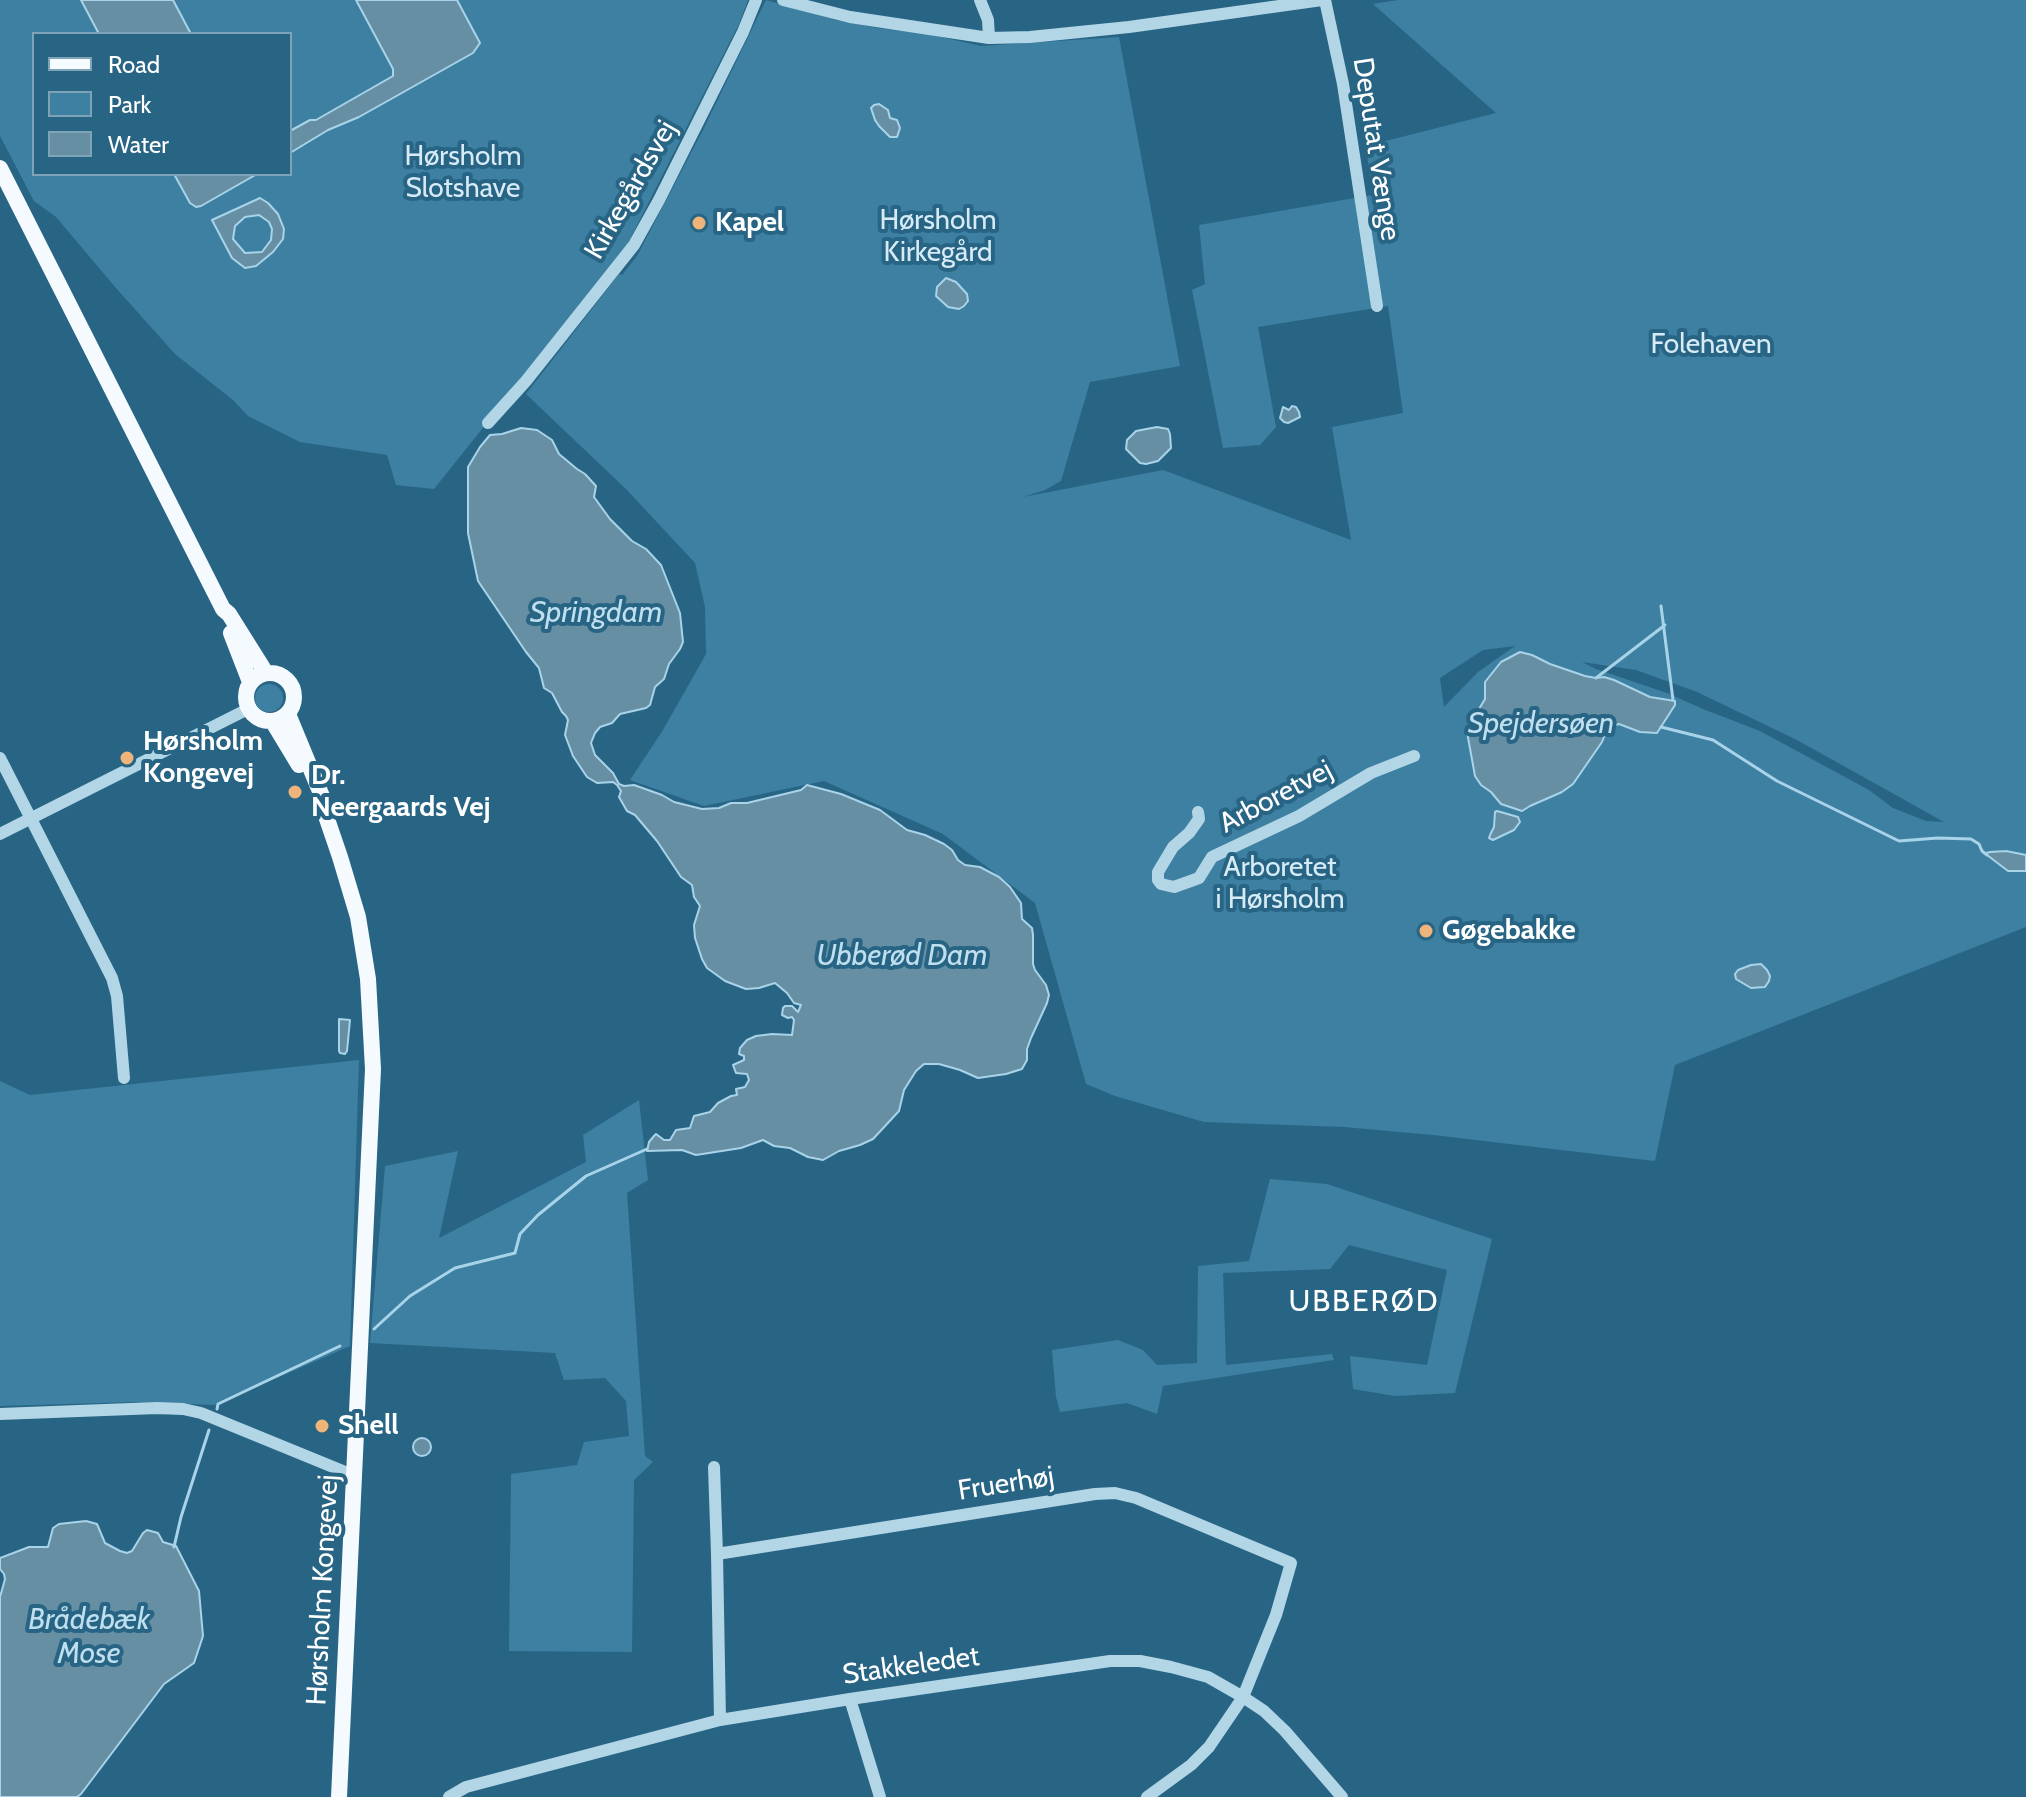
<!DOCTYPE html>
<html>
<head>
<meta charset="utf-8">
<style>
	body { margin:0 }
	#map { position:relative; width:2026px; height:1797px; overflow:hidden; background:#286585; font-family:Cabin,sans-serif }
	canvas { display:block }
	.legend { position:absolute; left:32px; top:32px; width:260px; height:144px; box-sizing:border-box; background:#286585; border:2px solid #7ea3b6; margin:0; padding:10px 14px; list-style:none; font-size:24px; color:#fff }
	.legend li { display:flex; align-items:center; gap:16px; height:40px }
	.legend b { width:40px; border:2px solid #7ea3b6 }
</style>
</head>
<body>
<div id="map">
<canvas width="2026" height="1797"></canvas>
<ul class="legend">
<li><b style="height:10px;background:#f5fafe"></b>Road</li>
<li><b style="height:22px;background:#3d80a1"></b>Park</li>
<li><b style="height:22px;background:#678fa4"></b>Water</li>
</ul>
</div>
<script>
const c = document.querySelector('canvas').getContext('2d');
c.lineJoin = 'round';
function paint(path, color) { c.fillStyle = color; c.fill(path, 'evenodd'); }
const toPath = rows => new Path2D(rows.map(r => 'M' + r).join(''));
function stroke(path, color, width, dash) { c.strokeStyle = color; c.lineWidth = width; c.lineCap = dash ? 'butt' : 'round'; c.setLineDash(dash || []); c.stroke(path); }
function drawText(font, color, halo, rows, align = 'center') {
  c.font = font + ' Cabin,sans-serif'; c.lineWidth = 8; c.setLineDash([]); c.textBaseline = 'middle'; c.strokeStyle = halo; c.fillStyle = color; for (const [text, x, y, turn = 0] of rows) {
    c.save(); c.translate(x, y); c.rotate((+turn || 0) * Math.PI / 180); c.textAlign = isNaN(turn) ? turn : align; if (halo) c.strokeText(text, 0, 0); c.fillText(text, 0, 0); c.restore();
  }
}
paint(toPath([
	[0,0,748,0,739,24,623,253,434,489,396,485,387,455,300,442,248,416,233,400,175,354,116,288,56,217,34,201,0,136],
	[34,34,290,34,290,174,34,174],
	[766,0,836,20,877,28,928,34,981,46,1119,37,1180,366,1090,382,1061,481,1045,490,1023,497,1163,470,1351,540,1332,427,1403,413,1388,306,1258,327,1276,427,1260,445,1223,448,1192,290,1205,284,1199,225,1372,195,1366,146,1496,113,1373,4,1398,0,2026,0,2026,927,1675,1065,1655,1161,1433,1135,1344,1127,1204,1122,1115,1096,1086,1084,1035,903,943,834,824,781,704,806,630,780,663,730,706,654,705,607,695,563,627,490,526,394,619,274,622,275,637,256,704,128],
	[1515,646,1478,672,1444,707,1440,678,1483,650],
	[1582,662,1636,670,1697,692,1797,740,1944,822,1926,821,1893,808,1869,790,1760,731,1703,709,1667,693,1596,669],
	'255 698a14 14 0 1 1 28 0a14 14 0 1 1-28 0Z',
	[359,1060,350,1346,215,1405,134,1402,0,1406,0,1081,30,1095],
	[639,1100,648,1180,627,1193,645,1456,653,1462,634,1480,632,1652,509,1651,511,1474,577,1465,584,1442,629,1436,626,1401,605,1378,564,1380,555,1353,370,1343,385,1166,458,1151,439,1238,586,1162,583,1135],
	[1270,1179,1327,1184,1492,1239,1455,1393,1395,1396,1353,1389,1350,1356,1427,1365,1447,1270,1349,1245,1330,1269,1223,1273,1226,1365,1332,1354,1334,1360,1163,1386,1157,1414,1127,1403,1060,1412,1056,1397,1052,1350,1118,1340,1143,1350,1157,1365,1197,1363,1198,1266,1249,1261]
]), '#3d80a1');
const water = toPath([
	[81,0,173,0,191,34,99,34,81,0],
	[356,0,457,0,480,43,473,53,359,117,328,130,290,153,290,131,310,120,316,120,393,76,393,69,356,0],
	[879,104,888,110,890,118,897,120,900,128,897,137,890,137,879,126,875,120,871,108,874,105,879,104],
	[174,174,257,174,201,206,196,207,190,203,174,174],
	[260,198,268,203,278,214,284,229,283,239,273,252,256,266,245,268,232,258,212,220,260,198],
	[259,215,269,222,272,229,271,240,262,252,245,253,233,239,235,226,245,217,259,215],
	[946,278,956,282,967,294,968,301,964,306,959,309,948,307,936,296,937,287,946,278],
	[1292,406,1296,407,1299,412,1300,417,1288,423,1284,422,1280,418,1283,407,1289,410,1292,406],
	[1157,427,1168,429,1170,434,1171,448,1158,461,1146,464,1140,463,1126,449,1127,440,1136,431,1157,427],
	[521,428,537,430,552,440,559,454,577,469,585,474,596,486,594,497,610,519,632,541,646,549,661,565,680,613,683,642,680,649,669,664,664,679,655,687,650,705,646,708,620,714,612,723,600,727,595,733,591,743,595,755,613,773,619,784,624,786,634,785,662,795,674,802,702,809,719,808,731,803,747,803,801,790,807,785,841,794,880,810,907,830,925,835,944,844,952,850,958,860,965,865,980,867,999,877,1010,887,1021,903,1022,919,1032,928,1033,935,1033,964,1035,970,1046,985,1049,995,1047,1003,1031,1038,1027,1049,1027,1060,1022,1069,1006,1074,978,1078,960,1070,939,1064,924,1064,916,1071,904,1090,899,1111,873,1139,860,1145,839,1151,823,1160,808,1157,790,1148,774,1146,763,1140,741,1148,696,1155,682,1150,647,1151,649,1142,654,1136,656,1134,664,1140,670,1140,676,1130,690,1128,694,1116,710,1112,718,1103,731,1096,737,1095,736,1089,745,1087,749,1080,747,1074,736,1073,733,1065,744,1060,744,1056,739,1054,740,1048,747,1040,756,1036,772,1034,792,1035,794,1020,792,1017,788,1018,782,1015,783,1008,785,1006,792,1006,798,1012,801,1005,794,1003,787,993,775,983,759,988,746,989,725,981,707,968,702,959,695,938,694,925,700,906,694,897,692,885,681,877,657,841,635,815,627,811,619,797,621,791,617,785,613,782,597,783,587,777,573,756,565,735,568,720,566,716,562,712,552,693,544,688,539,668,526,652,478,581,468,533,468,467,480,447,490,435,502,434,521,428],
	[1520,652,1532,655,1550,664,1585,676,1596,678,1604,677,1614,680,1650,697,1675,701,1675,705,1657,733,1640,732,1619,724,1608,727,1602,742,1573,784,1562,792,1530,806,1522,811,1501,804,1491,792,1481,785,1475,776,1467,732,1476,714,1485,699,1485,682,1501,662,1520,652],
	[1497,811,1518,817,1520,822,1514,830,1493,840,1489,838,1490,835,1494,827,1495,812,1497,811],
	[2006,851,2026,855,2026,871,2008,871,1987,855,1986,853,1990,852,2006,851],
	[1761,964,1767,970,1770,976,1769,981,1765,987,1751,988,1736,979,1735,974,1738,970,1751,965,1761,964],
	[339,1019,350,1020,347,1051,345,1054,340,1053,339,1051,339,1019],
	'413 1447a9 9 0 1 1 18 0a9 9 0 1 1-18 0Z',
	[86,1521,97,1524,105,1543,120,1551,127,1553,132,1551,143,1533,147,1530,158,1533,163,1542,176,1546,199,1591,203,1636,194,1663,164,1684,81,1794,77,1797,0,1797,0,1597,5,1579,4,1574,0,1569,0,1558,29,1547,48,1547,53,1528,59,1524,86,1521]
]);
paint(water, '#678fa4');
stroke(water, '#a8d3e8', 2);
stroke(toPath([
	[1661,606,1673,700],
	[1596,678,1665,625],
	[1661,727,1713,740,1777,781,1899,841,1938,838,1971,839,1979,844,1982,851,1987,855],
	[374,1329,410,1296,455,1268,515,1253,520,1234,538,1215,586,1176,647,1149],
	[217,1409,218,1404,340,1346],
	[174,1547,181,1517,209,1430]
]), '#a8d3e8', 3);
stroke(toPath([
	[783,0,850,17,989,38,1030,37,1129,27,1322,0],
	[980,0,988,20,989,38],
	[1325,0,1343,84,1377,306],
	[488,423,526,381,634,245,659,200,743,32,756,0],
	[0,758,112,978,117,996,124,1078],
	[1198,812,1199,819,1189,833,1173,847,1158,872,1158,880,1161,884,1174,887,1199,878,1212,857,1299,816,1371,773,1414,756],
	[0,834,248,709],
	[0,1414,157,1408,183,1409,201,1413,355,1476],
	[714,1467,717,1554],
	[850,1699,880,1797],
	[720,1720,717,1554,1095,1494,1115,1493,1136,1498,1291,1563,1276,1615,1243,1697,1209,1747,1191,1765,1147,1797],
	[449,1797,466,1787,720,1720,850,1699,1110,1661,1140,1661,1171,1667,1208,1677,1243,1697,1264,1711,1285,1731,1342,1797]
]), '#b3d6e7', 12);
stroke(toPath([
	[0,168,223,609,229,614,266,673],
	[231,633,250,682],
	'246 697a24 24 0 1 1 48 0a24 24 0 1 1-48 0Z',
	[288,714,324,801,326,816,340,857,358,917,368,979,373,1069,339,1797],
	[273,722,299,765]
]), '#f5fafe', 16);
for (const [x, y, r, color] of [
	[699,223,8,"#efb47a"],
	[127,758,8,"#efb47a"],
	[295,792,8,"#efb47a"],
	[1426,931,8,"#efb47a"],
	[322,1426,8,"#efb47a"]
]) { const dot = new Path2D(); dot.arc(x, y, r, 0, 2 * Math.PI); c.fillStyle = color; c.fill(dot); stroke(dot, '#286585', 3); }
drawText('28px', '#fff', '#286585', [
	["Deputat Vænge",1376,149,81],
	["Kirkegårdsvej",631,190,-60],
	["Arboretvej",1276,797,-28],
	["Fruerhøj",1006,1484,-9],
	["Hørsholm Kongevej",323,1590,-87],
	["Stakkeledet",911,1666,-8]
]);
drawText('28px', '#d6ebf6', '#286585', [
	["Hørsholm",463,157],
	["Slotshave",463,189],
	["Hørsholm",938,221],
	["Kirkegård",938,253],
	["Folehaven",1711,345],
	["Arboretet",1280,868],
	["i Hørsholm",1280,900]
]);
drawText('bold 28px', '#fff', '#286585', [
	["Kapel",715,223],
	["Hørsholm",143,742],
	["Kongevej",143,774],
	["Dr.",311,776],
	["Neergaards Vej",311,808],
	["Gøgebakke",1442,931],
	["Shell",338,1426]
], 'left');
drawText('italic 30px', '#bfdfef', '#286585', [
	["Springdam",596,613],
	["Spejdersøen",1541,724],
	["Ubberød Dam",902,956],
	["Brådebæk",89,1620],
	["Mose",89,1654]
]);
c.letterSpacing = '2px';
drawText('30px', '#fff', '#286585', [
	["UBBERØD",1364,1302]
]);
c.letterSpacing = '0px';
</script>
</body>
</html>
